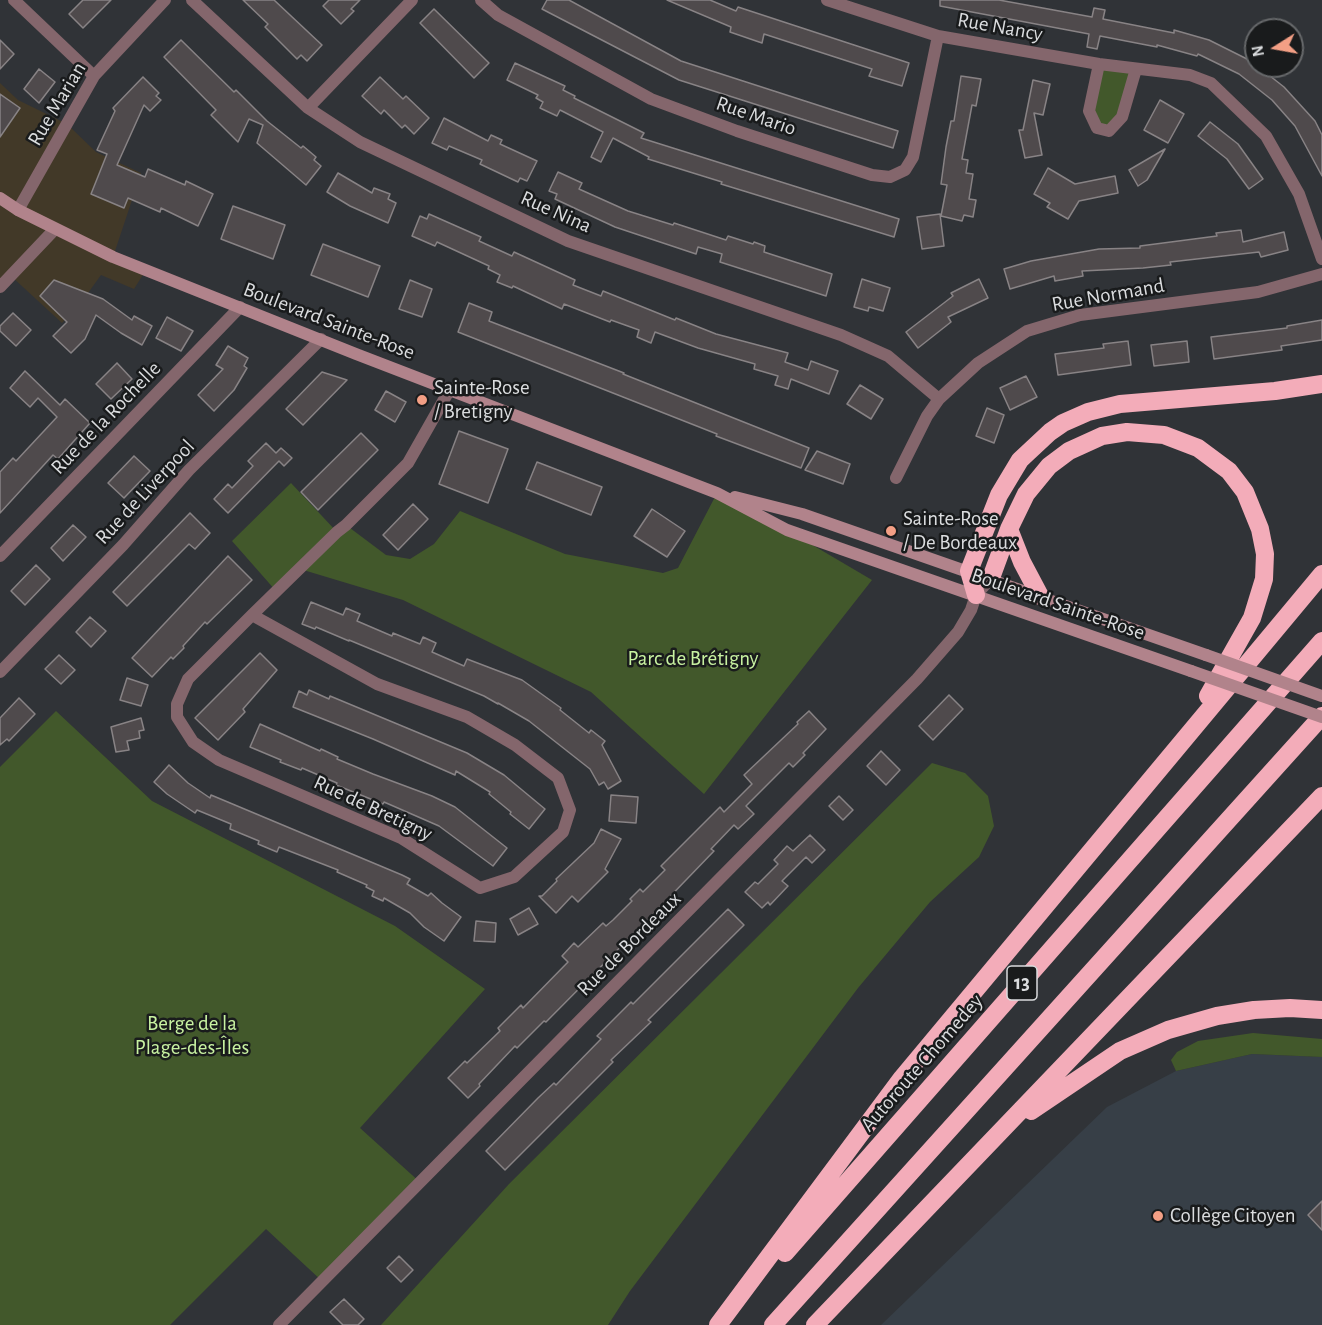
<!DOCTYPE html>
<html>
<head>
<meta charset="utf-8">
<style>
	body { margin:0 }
	#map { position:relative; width:1322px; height:1325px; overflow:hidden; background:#303337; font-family:"Alegreya Sans",sans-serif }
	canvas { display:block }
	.north { position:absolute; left:1244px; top:18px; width:60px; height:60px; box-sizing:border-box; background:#191b1c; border:2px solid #66686a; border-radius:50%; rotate:259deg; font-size:16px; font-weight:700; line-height:24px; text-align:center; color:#dadcde }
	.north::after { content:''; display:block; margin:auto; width:21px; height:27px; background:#f39f85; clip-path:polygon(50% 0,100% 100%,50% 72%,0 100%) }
</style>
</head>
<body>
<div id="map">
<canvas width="1322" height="1325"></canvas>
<div class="north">N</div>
</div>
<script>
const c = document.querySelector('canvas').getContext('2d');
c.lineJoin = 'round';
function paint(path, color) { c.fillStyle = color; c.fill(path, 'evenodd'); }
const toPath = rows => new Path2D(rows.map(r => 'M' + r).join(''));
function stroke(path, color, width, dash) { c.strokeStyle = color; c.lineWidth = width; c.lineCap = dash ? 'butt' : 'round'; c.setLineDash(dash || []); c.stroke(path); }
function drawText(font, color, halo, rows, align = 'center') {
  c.font = font + ' "Alegreya Sans",sans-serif'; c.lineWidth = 5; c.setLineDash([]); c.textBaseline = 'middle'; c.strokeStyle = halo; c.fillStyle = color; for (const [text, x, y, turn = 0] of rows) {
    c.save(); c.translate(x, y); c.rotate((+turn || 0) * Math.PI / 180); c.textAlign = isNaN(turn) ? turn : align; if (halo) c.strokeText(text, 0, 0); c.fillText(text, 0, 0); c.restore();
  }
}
paint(toPath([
	[0,83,18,100,67,124,96,152,141,173,113,257,146,270,134,289,101,275,83,300,62,323,11,276,0,287]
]), '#423928');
paint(toPath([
	[1252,1054,1322,1057,1322,1325,881,1325,1107,1107,1176,1071]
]), '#373f47');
paint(toPath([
	[1099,64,1136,69,1122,117,1109,131,1089,111],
	[291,483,337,532,346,525,386,555,410,559,434,544,460,511,565,554,663,573,678,568,717,493,787,530,872,580,704,794,591,692,403,600,300,569,276,591,232,541],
	[56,711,152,801,395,926,485,989,360,1128,422,1184,322,1281,266,1229,170,1325,0,1325,0,767],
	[932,763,965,773,988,796,994,826,979,857,930,902,858,988,630,1291,608,1325,381,1325,509,1184],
	[1253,1033,1322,1039,1322,1057,1252,1054,1176,1071,1171,1060,1177,1052,1198,1041]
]), '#42582b');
const building = toPath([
	[83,0,111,0,83,28,69,14,83,0],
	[243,0,274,0,322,45,307,61,301,55,297,59,265,27,268,24,243,0],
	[329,0,360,0,351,9,354,11,341,24,323,6,329,0],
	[547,0,569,0,681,61,898,131,893,148,679,80,542,9,547,0],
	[667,0,710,0,736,11,738,7,909,63,902,86,869,76,872,69,764,34,762,43,730,32,731,27,667,0],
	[940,0,999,0,1092,17,1094,8,1105,10,1103,19,1174,33,1174,30,1209,40,1251,61,1284,87,1315,121,1322,135,1322,176,1295,126,1272,100,1239,74,1198,54,1197,56,1157,45,1157,47,1100,36,1097,49,1087,47,1089,34,940,6,940,0],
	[434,9,489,63,474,78,420,23,434,9],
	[0,40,14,54,0,69,0,40],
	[181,40,234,92,236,90,267,121,301,148,303,146,316,157,314,160,321,166,306,185,257,143,263,125,249,119,238,142,211,115,216,110,164,57,181,40],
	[515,63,565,86,563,90,575,96,574,98,644,133,641,138,899,219,894,237,721,184,722,182,648,159,649,157,613,138,601,162,591,157,603,132,560,110,557,116,540,108,543,102,536,98,538,95,507,80,515,63],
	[39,69,55,82,39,103,24,89,39,69],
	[961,76,981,79,976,106,972,105,962,159,968,160,966,173,973,174,969,199,976,200,973,217,964,215,962,221,941,216,947,185,941,184,946,147,951,121,954,121,961,76],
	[143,77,159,93,156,96,161,100,150,111,144,105,117,165,145,177,148,169,185,185,186,181,213,194,198,226,161,208,160,212,128,198,124,208,91,194,107,154,97,150,115,111,113,108,143,77],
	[380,77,403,99,406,96,429,118,414,134,405,125,402,128,384,110,381,114,362,96,380,77],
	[1033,80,1050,84,1043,115,1034,113,1042,155,1025,158,1019,130,1023,130,1033,80],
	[0,94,20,108,0,137,0,94],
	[1160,100,1184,114,1168,143,1144,130,1160,100],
	[444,118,488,141,491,135,502,140,500,144,537,161,527,181,520,178,518,182,480,164,482,160,449,146,447,150,432,143,444,118],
	[1210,122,1238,144,1263,179,1249,189,1227,159,1198,136,1210,122],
	[1165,149,1147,180,1138,186,1129,170,1165,149],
	[1048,168,1075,184,1115,176,1118,193,1079,201,1068,219,1047,207,1050,203,1034,194,1048,168],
	[558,172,582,183,579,189,628,211,673,225,674,223,726,240,728,236,753,244,754,242,765,246,764,252,832,274,826,296,720,262,722,254,698,247,696,254,615,227,555,199,557,194,549,191,558,172],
	[338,173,372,193,374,188,390,194,388,199,396,203,388,223,350,206,327,192,338,173],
	[233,206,285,225,273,259,221,239,233,206],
	[429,214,481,237,479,241,512,256,514,252,575,280,573,285,601,296,603,291,675,320,676,318,716,334,788,353,785,362,808,370,811,361,838,371,829,394,791,379,788,389,775,385,778,376,754,369,755,364,698,348,655,332,651,343,637,337,639,330,611,320,610,322,564,304,562,309,513,286,512,288,497,282,500,275,488,269,489,266,437,242,435,246,412,236,420,216,427,219,429,214],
	[940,214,944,246,922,249,917,217,940,214],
	[1241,230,1243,242,1284,232,1288,250,1261,257,1259,252,1170,262,1171,265,1143,268,1082,271,1083,276,1055,281,1054,276,1010,289,1004,269,1031,261,1099,249,1140,248,1140,246,1217,236,1216,233,1241,230],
	[323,244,380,266,368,297,311,275,323,244],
	[862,279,890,288,883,311,869,307,868,311,854,307,862,279],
	[979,279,988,298,948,317,951,322,918,348,906,332,953,296,951,293,979,279],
	[54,280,103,299,132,320,134,316,152,326,142,345,121,333,96,315,85,339,71,353,53,336,67,322,40,296,54,280],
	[410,280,432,289,422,317,399,309,410,280],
	[469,303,492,312,489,321,624,373,623,374,809,448,801,468,716,436,717,434,458,332,469,303],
	[13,313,31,330,16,346,0,331,0,326,13,313],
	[167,317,193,331,181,351,156,338,167,317],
	[1322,320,1322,340,1281,346,1282,350,1214,359,1211,337,1287,328,1287,326,1322,320],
	[1128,341,1131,365,1058,375,1055,354,1104,348,1103,344,1128,341],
	[1187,341,1189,362,1154,366,1151,345,1187,341],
	[228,346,248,358,244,366,247,368,234,390,214,411,198,395,223,369,216,365,228,346],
	[117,363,132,379,111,399,96,384,117,363],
	[25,371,60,405,65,399,90,423,58,459,53,455,0,513,0,472,13,458,16,461,57,417,38,398,30,407,10,388,25,371],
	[322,372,347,380,303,425,286,409,322,372],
	[1026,376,1037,397,1010,410,1000,388,1026,376],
	[860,385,883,399,871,419,847,404,860,385],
	[386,391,406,402,395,422,375,410,386,391],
	[987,408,1004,415,994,443,976,436,987,408],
	[459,431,508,449,488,503,439,484,459,431],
	[361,433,378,450,318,510,301,492,361,433],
	[266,443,276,453,281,448,292,458,284,466,279,461,228,513,214,499,228,484,232,488,253,466,248,461,266,443],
	[817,451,850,464,843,484,805,470,817,451],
	[134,456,150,471,124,498,108,483,134,456],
	[537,462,602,487,591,515,526,489,537,462],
	[413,504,428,519,398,550,383,535,413,504],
	[652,509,685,531,667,557,634,536,652,509],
	[190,513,210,533,195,549,189,544,127,606,113,592,190,513],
	[73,525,86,537,63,561,51,548,73,525],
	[228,556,252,580,207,624,205,622,183,646,184,648,173,659,171,657,152,677,132,658,228,556],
	[36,565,50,579,25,605,11,591,36,565],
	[311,602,343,615,346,608,360,614,357,621,392,636,393,633,420,644,423,637,436,643,432,652,464,666,467,659,522,680,561,708,560,710,589,733,591,730,605,741,602,745,621,781,608,789,604,782,599,785,590,769,529,721,498,703,498,704,484,696,349,640,349,641,316,627,315,629,302,624,311,602],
	[90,617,106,631,91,647,76,632,90,617],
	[260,653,277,670,243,709,245,712,218,740,195,718,260,653],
	[59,655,75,670,61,684,45,669,59,655],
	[127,678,148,685,141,706,120,700,127,678],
	[309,690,329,699,330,696,467,753,504,775,545,809,529,829,510,814,511,812,489,794,490,792,456,771,455,775,373,739,293,707,299,691,307,695,309,690],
	[949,695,963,709,933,740,919,726,949,695],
	[19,698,35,714,9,741,7,739,0,745,0,718,19,698],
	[809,711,826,729,803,753,805,755,793,767,789,763,746,806,754,814,738,829,734,825,711,849,714,851,659,908,546,1022,544,1021,517,1048,515,1046,479,1084,480,1086,468,1098,448,1078,465,1061,467,1063,500,1031,498,1028,521,1005,523,1008,568,962,562,956,574,943,578,947,603,923,606,926,613,920,632,901,630,899,640,889,643,892,665,870,661,866,720,807,724,812,752,784,744,775,798,724,797,722,809,711],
	[141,718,144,730,139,731,140,738,127,741,129,750,116,752,111,727,141,718],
	[260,724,320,751,321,749,338,757,337,759,373,774,432,796,455,807,507,848,493,866,439,826,384,802,383,804,336,785,337,783,302,768,301,770,280,762,281,760,250,747,260,724],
	[881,751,900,770,886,785,867,766,881,751],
	[169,765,188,783,210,798,211,795,402,875,410,879,407,884,428,896,431,893,442,903,461,917,444,941,424,927,410,913,384,898,383,901,372,896,374,891,366,887,367,885,337,872,338,870,279,847,277,852,258,844,259,841,230,829,231,824,197,810,195,813,167,794,154,782,169,765],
	[611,795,638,797,636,823,609,821,611,795],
	[839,796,853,810,843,820,829,806,839,796],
	[601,829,621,839,605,869,608,872,578,902,572,896,556,913,539,896,542,896,557,881,556,879,594,843,601,829],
	[810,835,825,850,812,863,806,857,782,881,788,886,770,905,768,902,762,908,745,892,755,882,758,884,778,864,774,860,787,846,793,851,810,835],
	[529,908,538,924,518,935,510,919,529,908],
	[728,909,744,925,648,1020,651,1022,611,1060,613,1062,505,1170,486,1151,538,1098,554,1083,556,1085,601,1039,597,1036,631,1002,633,1004,728,909],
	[476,921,496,923,495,942,474,941,476,921],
	[1322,1201,1322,1230,1308,1215,1322,1201],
	[399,1256,413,1270,401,1282,387,1268,399,1256],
	[344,1299,364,1319,358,1325,343,1325,330,1312,344,1299]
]);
paint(building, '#4f4a4c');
stroke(building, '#888385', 1.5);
stroke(toPath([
	[14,0,94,76],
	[192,0,308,108,360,142,568,241,841,335,888,356,939,399],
	[481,0,498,15,651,99,737,131,872,175,890,177,905,170,913,157,938,36],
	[827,0,938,36,1099,64,1190,75,1211,83,1266,136,1299,194,1322,259],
	[1099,64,1089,111,1097,128,1109,131,1122,117,1136,69],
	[308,108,412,0],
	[18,210,94,76,165,0],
	[0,287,55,229],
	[896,478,927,416,939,399,978,363,1027,331,1080,315,1258,292,1322,274],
	[0,556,240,307],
	[252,615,377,684,467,717,515,745,558,778,570,810,563,832,514,877,480,888,401,838,219,760,193,742,177,717,177,704,188,679,252,615,337,532,346,525,408,463,450,389],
	[0,672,123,545,189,470,321,339],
	[279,1325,917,679,958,632,971,610,976,595,991,578]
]), '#84666c', 12);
stroke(toPath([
	[0,198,18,210,113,257,356,354,717,493,787,530,1191,671],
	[735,497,802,514,1206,655]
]), '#b1838b', 12);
stroke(toPath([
	[1009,529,1022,562,1040,596],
	[991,578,1009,529,1026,494,1049,466,1069,451,1102,436,1127,432,1164,435,1198,448,1229,471,1245,492,1260,529,1265,554,1264,579,1252,618,1208,696],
	[976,595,969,571,999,495,1020,460,1050,432,1063,423,1088,412,1120,404,1275,391,1322,384],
	[1031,1111,1120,1051,1168,1030,1217,1016,1254,1010,1290,1008,1322,1010],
	[785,1253,1322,641],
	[718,1325,902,1078,1322,574],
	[773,1325,1322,716],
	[815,1325,1322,796]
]), '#f3acb9', 18);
stroke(toPath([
	[1206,655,1322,696],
	[1191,671,1322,717]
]), '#b1838b', 12);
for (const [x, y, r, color] of [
	[422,400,6,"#f39f85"],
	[891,531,6,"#f39f85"],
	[1158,1216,6,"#f39f85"]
]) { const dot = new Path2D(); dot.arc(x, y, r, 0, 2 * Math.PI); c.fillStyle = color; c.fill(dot); stroke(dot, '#191b1c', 2); }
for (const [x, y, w] of [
	[1022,983,30]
]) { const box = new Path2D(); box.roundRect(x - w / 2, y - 17, w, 34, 4.5); c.fillStyle = '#191b1c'; c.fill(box); stroke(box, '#dadcde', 1.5); }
drawText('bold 20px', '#dadcde', null, [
	["13",1022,983]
]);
drawText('21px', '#dadcde', '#191b1c', [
	["Rue Nancy",1000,27,10],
	["Rue Marian",57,104,-59],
	["Rue Mario",756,116,19],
	["Rue Nina",556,212,24],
	["Rue Normand",1108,295,-10],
	["Boulevard Sainte-Rose",329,321,21],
	["Rue de la Rochelle",106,418,-46],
	["Rue de Liverpool",145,492,-47],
	["Boulevard Sainte-Rose",1058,604,19],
	["Rue de Bretigny",373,808,25],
	["Rue de Bordeaux",629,944,-45],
	["Autoroute Chomedey",922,1063,-49]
]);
drawText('21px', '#dadcde', '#191b1c', [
	["Sainte-Rose",434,388],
	["/ Bretigny",434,412],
	["Sainte-Rose",903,519],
	["/ De Bordeaux",903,543],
	["Collège Citoyen",1170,1216]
], 'left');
drawText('21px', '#c8f2a1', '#191b1c', [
	["Parc de Brétigny",693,659],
	["Berge de la",192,1024],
	["Plage-des-Îles",192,1048]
]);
</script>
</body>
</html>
